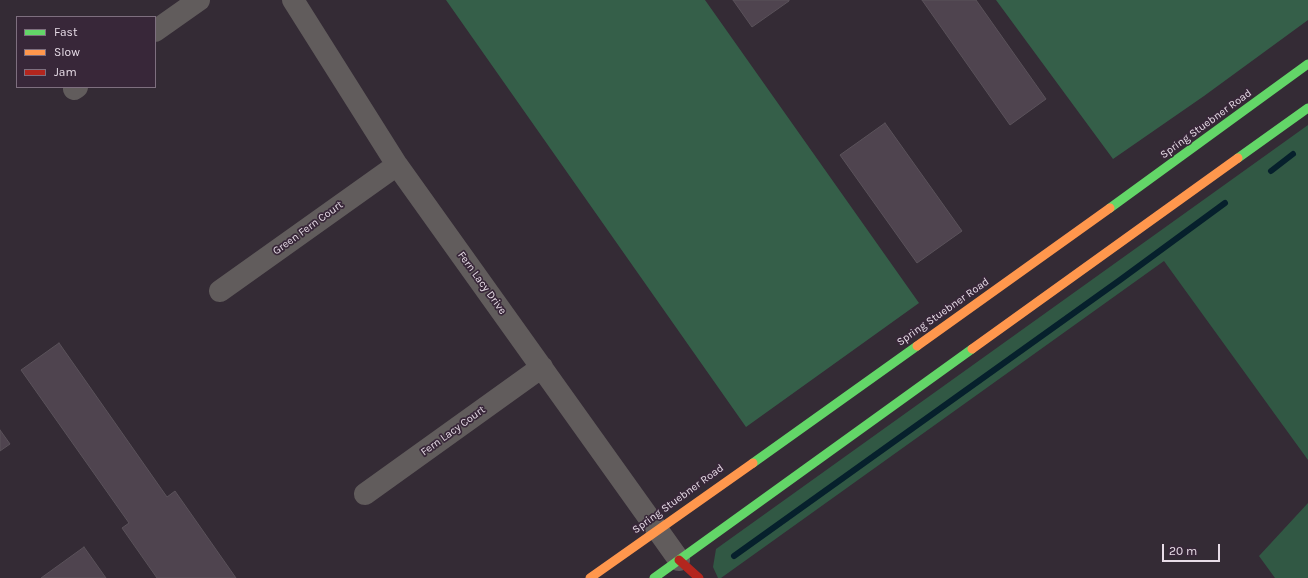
<!DOCTYPE html>
<html>
<head>
<meta charset="utf-8">
<style>
	body { margin:0 }
	#map { position:relative; width:1308px; height:578px; overflow:hidden; background:#342b35; font-family:Karla,sans-serif }
	canvas { display:block }
	.legend { position:absolute; left:16px; top:16px; width:140px; height:72px; box-sizing:border-box; background:#382739; border:1px solid #7e6f7f; margin:0; padding:5px 7px; list-style:none; font-size:12px; color:#e7dce7 }
	.legend li { display:flex; align-items:center; gap:8px; height:20px }
	.legend b { width:20px; border:1px solid #7e6f7f }
	.scale { position:absolute; left:1162px; top:544px; width:58px; height:18px; box-sizing:border-box; border:2px solid #e7dce7; border-top:0; padding-left:5px; font-size:12px; line-height:14px; white-space:nowrap; color:#e7dce7; -webkit-text-stroke:3px #382739; paint-order:stroke }
</style>
</head>
<body>
<div id="map">
<canvas width="1308" height="578"></canvas>
<ul class="legend">
<li><b style="height:5px;background:#63d668"></b>Fast</li>
<li><b style="height:5px;background:#ff974d"></b>Slow</li>
<li><b style="height:5px;background:#b3261e"></b>Jam</li>
</ul>
<div class="scale">20 m</div>
</div>
<script>
const c = document.querySelector('canvas').getContext('2d');
c.lineJoin = 'round';
function paint(path, color) { c.fillStyle = color; c.fill(path, 'evenodd'); }
const toPath = rows => new Path2D(rows.map(r => 'M' + r).join(''));
function stroke(path, color, width, dash) { c.strokeStyle = color; c.lineWidth = width; c.lineCap = dash ? 'butt' : 'round'; c.setLineDash(dash || []); c.stroke(path); }
function drawText(font, color, halo, rows, align = 'center') {
  c.font = font + ' Karla,sans-serif'; c.lineWidth = 3.5; c.setLineDash([]); c.textBaseline = 'middle'; c.strokeStyle = halo; c.fillStyle = color; for (const [text, x, y, turn = 0] of rows) {
    c.save(); c.translate(x, y); c.rotate((+turn || 0) * Math.PI / 180); c.textAlign = isNaN(turn) ? turn : align; if (halo) c.strokeText(text, 0, 0); c.fillText(text, 0, 0); c.restore();
  }
}
paint(toPath([
	[1308,125,1308,460,1164,261,721,578,718,578,713,567,716,549],
	[1308,503,1308,578,1275,578,1259,556]
]), '#315844');
paint(toPath([
	[446,0,705,0,919,303,746,427],
	[996,0,1308,0,1308,20,1204,96,1113,159]
]), '#355f49');
stroke(toPath([
	[1271,171,1293,154],
	[734,556,1120,280,1225,203]
]), '#06202c', 6);
const building = toPath([
	[733,0,789,0,789,1,752,27,733,0],
	[922,0,976,0,1046,99,1010,125,922,0],
	[885,123,962,231,917,263,840,155,885,123],
	[59,343,167,497,175,491,236,578,157,578,122,528,129,523,21,370,59,343],
	[0,430,10,444,0,451,0,430],
	[84,547,106,578,41,578,84,547]
]);
paint(building, '#4f444f');
stroke(building, '#5a525a', 1);
stroke(toPath([
	[293,0,397,165,679,560],
	[155,31,199,0],
	[74,89,77,87],
	[220,291,397,165],
	[365,494,542,367]
]), '#615c5c', 22);
stroke(toPath([
	[1238,158,1308,108],
	[1110,208,1308,64],
	[753,463,917,346],
	[654,578,972,349]
]), '#63d668', 9);
stroke(toPath([
	[917,346,1110,208],
	[972,349,1238,158],
	[590,578,753,463]
]), '#ff974d', 9);
stroke(toPath([
	[679,560,699,578]
]), '#b3261e', 9);
drawText('11px', '#e7dce7', '#382739', [
	["Spring Stuebner Road",1206,124,-36],
	["Green Fern Court",308,228,-36],
	["Fern Lacy Drive",482,283,54],
	["Spring Stuebner Road",943,312,-35],
	["Fern Lacy Court",453,431,-36],
	["Spring Stuebner Road",678,499,-36]
]);
</script>
</body>
</html>
